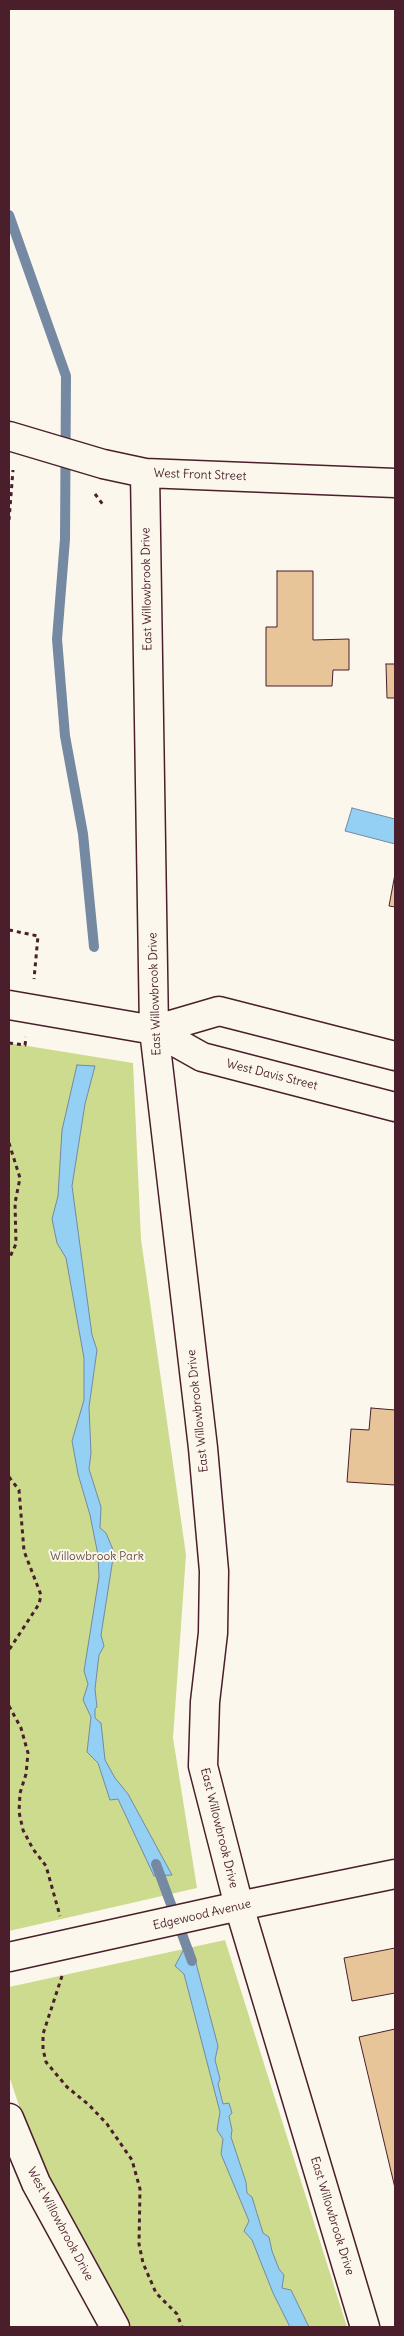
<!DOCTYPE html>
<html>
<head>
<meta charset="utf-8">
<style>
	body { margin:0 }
	#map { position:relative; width:404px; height:2336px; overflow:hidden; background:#fbf7ec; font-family:Delius,sans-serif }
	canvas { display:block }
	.frame { position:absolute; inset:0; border:10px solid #4a1f2b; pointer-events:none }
</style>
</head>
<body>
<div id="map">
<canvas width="404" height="2336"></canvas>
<div class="frame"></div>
</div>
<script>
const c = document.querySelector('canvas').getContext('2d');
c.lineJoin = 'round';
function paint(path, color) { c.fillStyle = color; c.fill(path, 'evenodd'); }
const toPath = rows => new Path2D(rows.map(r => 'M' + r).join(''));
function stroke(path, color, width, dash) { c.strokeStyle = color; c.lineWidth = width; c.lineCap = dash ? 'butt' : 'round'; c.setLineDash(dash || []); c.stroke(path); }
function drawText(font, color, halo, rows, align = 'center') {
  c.font = font + ' Delius,sans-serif'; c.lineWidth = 4; c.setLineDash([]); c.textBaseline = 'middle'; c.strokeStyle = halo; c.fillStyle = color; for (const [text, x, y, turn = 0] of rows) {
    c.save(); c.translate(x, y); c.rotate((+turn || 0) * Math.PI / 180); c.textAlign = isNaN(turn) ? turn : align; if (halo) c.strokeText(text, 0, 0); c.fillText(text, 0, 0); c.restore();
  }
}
paint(toPath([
	[9,1043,133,1063,141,1239,186,1555,173,1738,197,1888,9,1931],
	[225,1940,347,2327,131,2327,46,2185,9,2076,9,1987]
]), '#cddb8f');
const water = toPath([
	[352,808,395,819,395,844,345,831,352,808],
	[77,1065,95,1066,85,1104,72,1186,92,1335,97,1350,89,1407,91,1453,89,1469,101,1507,100,1528,106,1533,114,1552,101,1635,104,1646,99,1655,95,1689,97,1707,95,1709,95,1718,101,1723,105,1760,115,1778,128,1794,172,1875,154,1876,118,1799,110,1800,98,1763,87,1752,91,1717,83,1700,88,1684,84,1671,99,1577,98,1555,90,1515,78,1474,72,1441,84,1400,84,1358,66,1258,57,1243,52,1219,58,1196,62,1130,77,1065],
	[189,1948,192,1948,218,2046,215,2060,220,2079,218,2084,223,2104,229,2103,232,2113,229,2116,232,2130,231,2137,246,2182,247,2193,252,2197,263,2233,269,2237,272,2251,279,2269,284,2275,282,2288,291,2290,309,2327,290,2327,273,2293,252,2240,244,2231,249,2221,221,2154,223,2139,217,2130,220,2112,184,1974,175,1966,184,1949,189,1948]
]);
paint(water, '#93d0f3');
stroke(water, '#7689a3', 1);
stroke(toPath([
	[9,215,66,376,65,539,57,639,65,736,83,834,94,947],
	[156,1864,192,1961]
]), '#7689a3', 10);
const building = toPath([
	[277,571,313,571,313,640,349,639,349,670,333,670,332,686,266,686,266,627,277,627,277,571],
	[386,664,395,664,395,698,387,698,386,664],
	[395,874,395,907,389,906,395,874],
	[371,1408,395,1410,395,1485,347,1482,351,1429,369,1430,371,1408],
	[395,1948,395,1993,352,2001,344,1958,395,1948],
	[395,2029,395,2188,359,2037,395,2029]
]);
paint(building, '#e8c499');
stroke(building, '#4a1f2b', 1);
const minor = toPath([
	[9,436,103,464,145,473,395,483],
	[145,473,154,1030,203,1448,214,1571,213,1633,205,1702,203,1766,239,1906,365,2327],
	[9,1005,154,1030,202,1057,395,1107],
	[154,1030,219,1011,395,1056],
	[9,1957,239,1906,395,1874],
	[9,2118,36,2183,115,2327]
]);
stroke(minor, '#4a1f2b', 31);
stroke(toPath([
	[95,494,104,506],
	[9,520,13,470],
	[9,930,38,936,34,979],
	[9,1043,25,1045,26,1037],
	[9,1143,20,1178,15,1203,16,1244,9,1259],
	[9,1477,19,1490,24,1551,41,1595,39,1604,9,1650],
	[9,1706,21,1728,28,1753,26,1774,20,1793,19,1812,23,1830,33,1849,46,1866,60,1916],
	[62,1976,43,2034,43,2049,46,2062,67,2087,89,2105,107,2124,132,2160,140,2189,139,2244,143,2263,156,2293,177,2314,182,2327]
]), '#4a1f2b', 3, [4, 4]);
stroke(minor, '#fbf7ec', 28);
drawText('12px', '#4a1f2b', '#fbf7ec', [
	["West Front Street",200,475,2],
	["East Willowbrook Drive",147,589,-91],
	["East Willowbrook Drive",155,994,-92],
	["West Davis Street",272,1075,14],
	["East Willowbrook Drive",198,1411,-96],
	["East Willowbrook Drive",219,1828,76],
	["Edgewood Avenue",202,1915,-13],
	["East Willowbrook Drive",332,2216,73],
	["West Willowbrook Drive",60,2224,62]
]);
drawText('12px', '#6b4e44', '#fbf7ec', [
	["Willowbrook Park",97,1557]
]);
</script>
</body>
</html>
